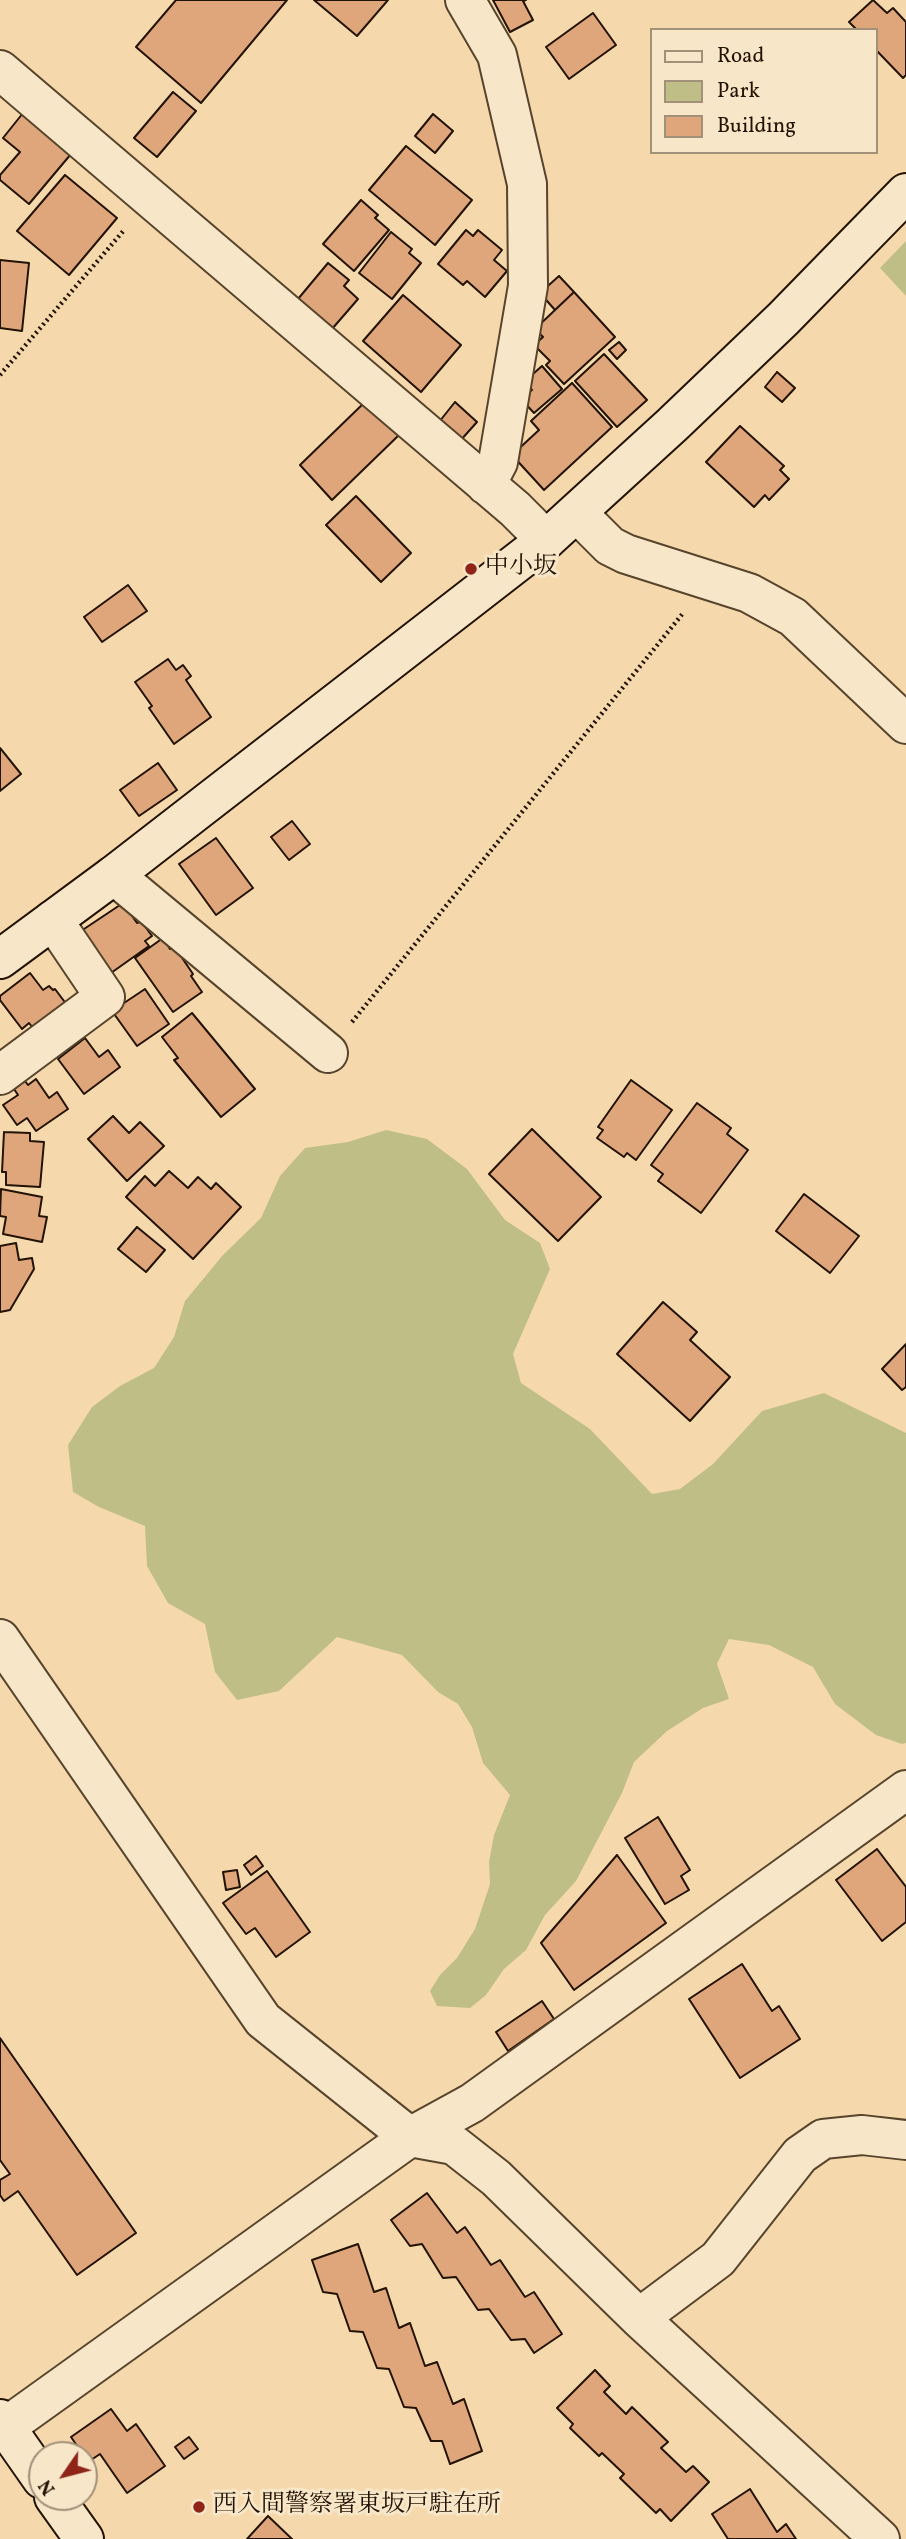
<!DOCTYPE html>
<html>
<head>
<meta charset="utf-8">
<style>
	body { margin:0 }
	#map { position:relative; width:906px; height:2539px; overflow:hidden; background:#f5d9ac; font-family:Vollkorn,serif }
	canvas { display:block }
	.legend { position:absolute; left:650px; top:28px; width:228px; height:126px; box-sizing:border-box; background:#f8e6c9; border:2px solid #a29179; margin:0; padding:9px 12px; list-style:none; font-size:21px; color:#221201 }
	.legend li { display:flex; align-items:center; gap:14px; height:35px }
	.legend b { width:35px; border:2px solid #a29179 }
	.north { position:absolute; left:28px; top:2441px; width:70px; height:70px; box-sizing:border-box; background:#f8e6c9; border:2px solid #a29179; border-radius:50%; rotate:235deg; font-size:19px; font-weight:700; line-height:28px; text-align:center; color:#221201 }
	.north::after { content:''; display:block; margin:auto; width:24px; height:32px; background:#8f2418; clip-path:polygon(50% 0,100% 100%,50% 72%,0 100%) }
</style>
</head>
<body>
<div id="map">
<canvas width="906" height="2539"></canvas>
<ul class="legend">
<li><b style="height:9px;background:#f8e6c9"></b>Road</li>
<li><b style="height:19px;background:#c0be87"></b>Park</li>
<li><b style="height:19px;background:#dfa67c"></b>Building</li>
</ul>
<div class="north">N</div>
</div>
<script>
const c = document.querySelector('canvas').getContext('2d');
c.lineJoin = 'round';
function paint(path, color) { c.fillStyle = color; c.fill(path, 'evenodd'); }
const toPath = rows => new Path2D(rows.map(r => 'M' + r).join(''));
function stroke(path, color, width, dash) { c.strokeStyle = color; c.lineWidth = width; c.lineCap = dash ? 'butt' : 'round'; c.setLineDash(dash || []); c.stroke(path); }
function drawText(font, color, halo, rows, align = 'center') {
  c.font = font + ' Vollkorn,"Noto Serif JP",serif'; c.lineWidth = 6; c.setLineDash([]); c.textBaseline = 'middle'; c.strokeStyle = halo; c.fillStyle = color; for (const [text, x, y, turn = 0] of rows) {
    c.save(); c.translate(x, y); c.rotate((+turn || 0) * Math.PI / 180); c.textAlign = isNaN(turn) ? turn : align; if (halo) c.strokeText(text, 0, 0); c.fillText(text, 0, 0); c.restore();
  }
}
paint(toPath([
	[906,241,906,296,880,268],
	[386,1130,427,1139,467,1169,505,1220,540,1243,550,1269,513,1354,521,1383,590,1429,652,1494,680,1489,713,1464,762,1411,824,1393,906,1433,906,1743,902,1744,876,1735,835,1704,813,1667,769,1645,729,1639,717,1664,729,1699,703,1708,667,1731,634,1762,622,1793,576,1881,545,1915,526,1950,504,1969,486,1995,470,2008,437,2006,430,1991,440,1975,457,1958,475,1929,490,1884,489,1862,494,1835,510,1795,483,1763,472,1727,458,1704,438,1692,402,1655,337,1637,279,1691,237,1700,215,1672,205,1624,168,1603,147,1566,145,1526,99,1507,73,1492,68,1445,92,1407,120,1386,154,1368,174,1337,185,1301,223,1255,261,1218,280,1176,305,1148,348,1142]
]), '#c0be87');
const building = toPath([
	[176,0,287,0,201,103,136,47,176,0],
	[314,0,388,0,357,36,314,0],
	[493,0,526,0,523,1,533,20,510,32,493,0],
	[873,0,887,13,893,8,906,22,906,75,903,78,876,50,876,30,857,30,849,22,873,0],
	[593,13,616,45,569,79,546,47,593,13],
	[173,92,196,111,157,157,134,138,173,92],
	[23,113,71,154,29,204,0,180,0,175,20,152,3,138,23,113],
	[433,114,453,131,435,153,415,136,433,114],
	[406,146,472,200,435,245,369,190,406,146],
	[65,175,117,218,69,275,17,231,65,175],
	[361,200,378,215,375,218,389,230,354,271,323,244,361,200],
	[466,230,473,236,478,230,502,250,494,260,507,271,485,297,467,281,463,285,438,264,466,230],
	[391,232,412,249,409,253,421,263,392,299,359,273,391,232],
	[0,260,29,263,22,331,0,328,0,260],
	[328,263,349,280,344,286,358,299,332,329,298,299,328,263],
	[559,276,574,292,555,310,540,293,559,276],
	[574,292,615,337,564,384,546,365,550,361,534,345,543,337,535,329,574,292],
	[403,295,461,345,421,392,363,341,403,295],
	[619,342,626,350,617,359,609,350,619,342],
	[604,354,647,400,617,427,575,381,604,354],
	[542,366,562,389,534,413,521,399,532,390,525,381,542,366],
	[777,372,795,388,782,402,765,387,777,372],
	[572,383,612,427,544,490,512,455,539,430,531,421,572,383],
	[366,401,399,435,332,500,300,465,366,401],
	[455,402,477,422,460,441,439,422,455,402],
	[740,426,784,466,780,470,789,479,769,500,765,495,754,507,706,462,740,426],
	[356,496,411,553,381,582,326,525,356,496],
	[128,585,147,611,102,642,84,617,128,585],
	[168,659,176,670,183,665,191,676,186,680,211,717,174,744,149,708,152,706,135,682,168,659],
	[0,748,21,774,0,791,0,748],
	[158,763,177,790,139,816,120,790,158,763],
	[292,821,310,844,289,860,271,837,292,821],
	[216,838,253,888,216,915,179,864,216,838],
	[123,903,137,923,141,921,152,936,145,941,149,946,111,973,81,931,123,903],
	[163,938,170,949,174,946,193,974,191,976,202,992,173,1012,135,958,163,938],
	[30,973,43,990,49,986,53,990,55,989,67,1005,37,1033,29,1023,22,1029,0,1000,0,996,30,973],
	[145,989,169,1024,137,1046,112,1011,145,989],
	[192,1013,255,1089,221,1117,174,1060,178,1058,162,1037,192,1013],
	[85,1038,99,1057,108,1050,120,1067,84,1094,58,1059,85,1038],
	[36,1079,49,1098,57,1092,68,1109,36,1131,27,1118,17,1125,3,1105,18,1095,14,1089,25,1081,28,1085,36,1079],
	[631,1080,672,1110,636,1160,627,1153,624,1157,597,1138,603,1130,598,1127,631,1080],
	[697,1103,731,1128,727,1134,748,1150,701,1213,658,1181,663,1174,651,1165,697,1103],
	[113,1116,129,1133,140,1122,164,1146,127,1181,88,1139,113,1116],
	[532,1129,601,1197,558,1241,489,1174,532,1129],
	[4,1132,30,1133,30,1141,44,1142,40,1187,6,1185,6,1172,2,1172,4,1132],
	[169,1171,188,1188,198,1177,211,1189,216,1183,241,1207,193,1259,126,1197,145,1176,155,1186,169,1171],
	[1,1189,42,1197,39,1216,47,1217,42,1242,3,1234,6,1217,0,1216,1,1189],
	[804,1194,859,1236,830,1273,776,1231,804,1194],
	[137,1227,165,1250,146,1272,118,1249,137,1227],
	[16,1243,19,1260,32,1258,34,1269,10,1310,0,1312,0,1246,16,1243],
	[663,1302,697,1332,690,1340,730,1377,690,1421,617,1354,663,1302],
	[906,1344,906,1387,902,1390,882,1369,906,1344],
	[658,1817,690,1870,681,1876,689,1890,665,1904,625,1838,658,1817],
	[877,1849,906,1887,906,1922,882,1941,836,1880,877,1849],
	[617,1855,666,1923,574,1990,541,1943,617,1855],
	[256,1856,263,1866,251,1875,244,1865,256,1856],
	[237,1870,240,1887,226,1890,223,1872,237,1870],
	[267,1871,310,1932,276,1957,255,1928,246,1934,223,1903,267,1871],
	[742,1964,772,2011,779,2006,800,2039,740,2078,689,1999,742,1964],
	[542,2001,554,2019,508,2051,496,2032,542,2001],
	[0,2038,136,2233,77,2275,18,2191,4,2201,0,2195,0,2180,10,2174,0,2160,0,2038],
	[427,2193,457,2233,465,2227,491,2265,500,2260,525,2297,534,2292,562,2334,534,2353,525,2339,511,2340,489,2309,478,2310,456,2277,443,2278,422,2244,410,2246,391,2220,427,2193],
	[358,2244,374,2292,386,2288,399,2328,410,2323,425,2366,437,2362,453,2404,464,2399,482,2451,450,2464,442,2441,431,2441,416,2408,404,2407,389,2369,377,2368,363,2332,350,2331,337,2294,323,2292,312,2260,358,2244],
	[595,2370,610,2386,604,2392,626,2414,632,2407,668,2442,661,2448,686,2472,693,2466,709,2482,671,2521,660,2509,656,2513,620,2478,624,2474,602,2453,599,2456,570,2428,573,2424,557,2408,595,2370],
	[111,2409,127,2431,136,2424,165,2466,127,2493,100,2454,88,2462,71,2437,111,2409],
	[189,2437,198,2449,184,2459,175,2447,189,2437],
	[750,2489,777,2532,786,2524,796,2539,728,2539,712,2514,750,2489],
	[268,2516,292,2539,247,2539,268,2516]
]);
paint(building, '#dfa67c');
stroke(building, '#221201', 2);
const street = toPath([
	[465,0,497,55,527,184,528,286,498,462,486,485],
	[0,70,515,509,546,540],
	[577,513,610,546,626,554,749,593,793,617,906,724],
	[114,875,328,1053],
	[0,1075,105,997,53,920],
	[0,1639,263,2020,410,2137,454,2145,496,2178,639,2318,880,2539],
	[639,2318,718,2259,800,2155,823,2139,862,2135,906,2140],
	[0,2431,410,2137,472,2103,906,1790]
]);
const secondary = toPath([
	[0,959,114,875,546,540,672,425,783,319,906,193],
	[0,2419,42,2479],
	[54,2497,84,2539]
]);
stroke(street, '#57442c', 42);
stroke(secondary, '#221201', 42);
stroke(toPath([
	[0,375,125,229],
	[352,1022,684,612]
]), '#221201', 4.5, [2, 3.5]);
stroke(street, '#f8e6c9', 38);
stroke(secondary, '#f8e6c9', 38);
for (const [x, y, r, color] of [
	[471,569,7,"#8f2418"],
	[199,2507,7,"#8f2418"]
]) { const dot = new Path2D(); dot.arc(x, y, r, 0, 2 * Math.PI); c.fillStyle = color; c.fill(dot); stroke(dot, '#f8e6c9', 2.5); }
drawText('24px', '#221201', '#f8e6c9', [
	["中小坂",485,569],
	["西入間警察署東坂戸駐在所",213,2507]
], 'left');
</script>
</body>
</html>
